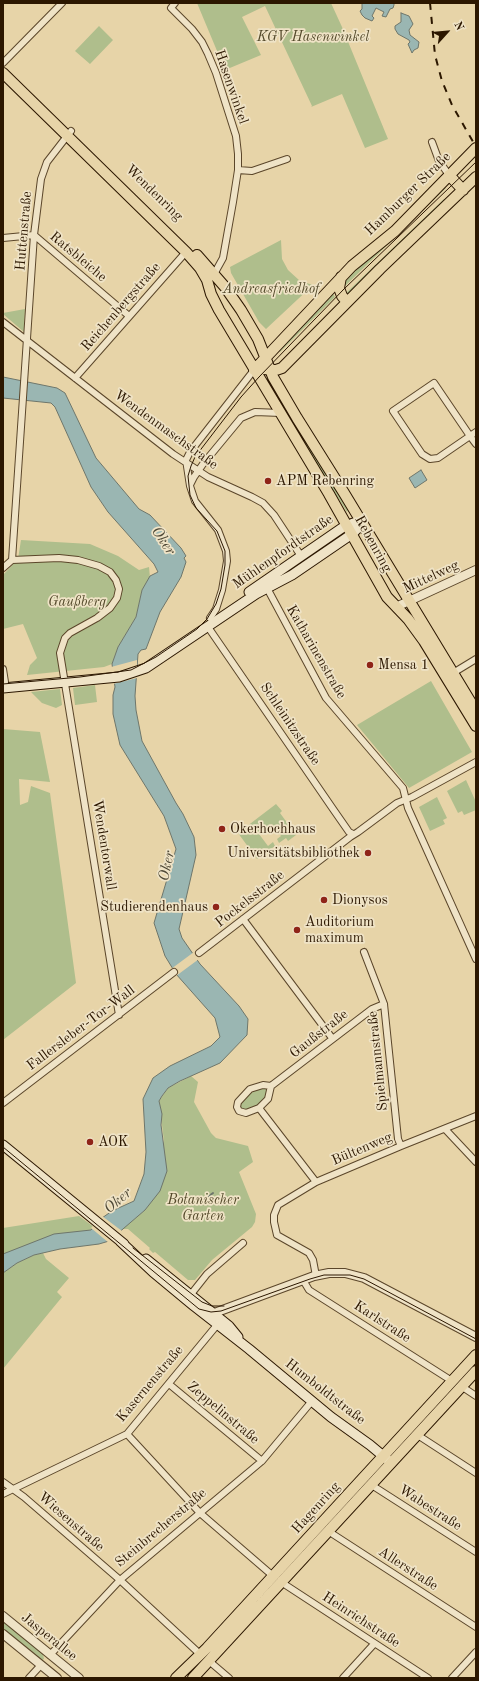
<!DOCTYPE html>
<html>
<head>
<meta charset="utf-8">
<style>
	body { margin:0 }
	#map { position:relative; width:479px; height:1681px; overflow:hidden; background:#e7d4a8; font-family:"Old Standard TT",serif }
	canvas { display:block }
	.frame { position:absolute; inset:0; border:4px solid #2c1700; pointer-events:none }
	.north { position:absolute; left:427px; top:12px; width:40px; height:40px; -webkit-text-stroke:3px #efe3c6; paint-order:stroke; rotate:63deg; font-size:11px; font-weight:700; line-height:16px; text-align:center; color:#2c1700 }
	.north::after { content:''; display:block; margin:auto; width:14px; height:18px; background:#2c1700; clip-path:polygon(50% 0,100% 100%,50% 72%,0 100%) }
</style>
</head>
<body>
<div id="map">
<canvas width="479" height="1681"></canvas>
<div class="frame"></div>
<div class="north">N</div>
</div>
<script>
const c = document.querySelector('canvas').getContext('2d');
c.lineJoin = 'round';
function paint(path, color) { c.fillStyle = color; c.fill(path, 'evenodd'); }
const toPath = rows => new Path2D(rows.map(r => 'M' + r).join(''));
function stroke(path, color, width, dash) { c.strokeStyle = color; c.lineWidth = width; c.lineCap = dash ? 'butt' : 'round'; c.setLineDash(dash || []); c.stroke(path); }
function drawText(font, color, halo, rows, align = 'center') {
  c.font = font + ' "Old Standard TT",serif'; c.lineWidth = 3.5; c.setLineDash([]); c.textBaseline = 'middle'; c.strokeStyle = halo; c.fillStyle = color; for (const [text, x, y, turn = 0] of rows) {
    c.save(); c.translate(x, y); c.rotate((+turn || 0) * Math.PI / 180); c.textAlign = isNaN(turn) ? turn : align; if (halo) c.strokeText(text, 0, 0); c.fillText(text, 0, 0); c.restore();
  }
}
paint(toPath([
	[197,3,331,3,342,27,388,139,365,148,342,94,311,107,312,106,265,6,242,17,261,55,225,70],
	[99,26,113,40,90,64,75,51],
	[443,187,446,188,342,289,344,282],
	[444,199,445,200,351,293,346,293],
	[281,240,282,259,288,270,300,281,313,285,266,329,259,322,231,273,230,267],
	[332,292,335,297,280,352,279,351,323,304,323,301],
	[25,309,24,332,3,314,3,313],
	[278,398,305,441,327,473,348,510,347,512,302,441,277,400],
	[21,540,90,544,118,556,139,570,149,567,150,578,142,590,136,617,118,647,112,664,104,667,27,675,30,665,37,658,23,624,3,629,3,575,18,559],
	[431,681,472,752,409,788,357,725],
	[95,685,97,702,75,705,73,688],
	[60,689,62,705,56,708,42,703,31,692],
	[3,729,40,732,50,782,19,779,20,805,28,802,31,786,50,793,76,983,3,1040],
	[466,780,476,802,476,810,464,815,462,811,458,813,447,791],
	[437,797,447,818,443,820,445,824,430,831,419,807],
	[276,804,282,811,280,813,296,835,288,841,286,838,279,843,277,839,281,836,272,824,259,834,268,846,273,842,275,846,257,859,238,833],
	[191,1076,198,1082,194,1102,211,1133,216,1138,248,1146,253,1162,239,1172,256,1214,255,1222,252,1227,212,1260,195,1280,188,1280,155,1252,153,1253,149,1249,150,1248,128,1229,122,1229,145,1210,164,1141,159,1101,168,1088],
	[256,1088,267,1088,266,1097,257,1106,245,1110,240,1108,240,1103,243,1097],
	[79,1216,94,1227,91,1230,3,1254,3,1228],
	[43,1253,46,1259,69,1278,57,1292,62,1297,3,1369,3,1273,17,1263,34,1255],
	[3,1621,43,1654,44,1659,42,1660,3,1631]
]), '#afbe8c');
const water = toPath([
	[362,3,394,3,394,5,393,8,390,9,386,17,382,16,384,12,376,8,372,16,374,18,372,21,365,18,362,15,360,11,362,9,362,3],
	[401,13,409,16,413,24,409,30,410,35,419,42,418,48,414,50,412,53,408,44,410,42,409,40,398,34,395,29,395,26,401,22,401,13],
	[3,377,57,388,65,393,96,458,139,509,150,515,181,548,186,556,184,558,186,562,181,577,160,612,146,649,141,650,138,654,135,696,136,710,142,741,176,803,183,814,194,837,196,855,179,929,182,938,200,964,239,1006,248,1019,247,1035,220,1063,180,1081,168,1088,162,1096,159,1101,162,1114,161,1125,167,1171,160,1191,145,1210,109,1241,99,1244,60,1249,34,1255,17,1263,3,1273,3,1254,54,1234,91,1230,102,1218,112,1211,134,1201,144,1174,146,1152,143,1099,153,1078,170,1066,211,1046,220,1037,215,1018,176,974,165,956,154,923,176,849,164,816,120,745,113,714,113,695,115,687,112,664,118,647,136,617,142,590,150,576,158,572,154,564,108,512,91,487,55,407,51,403,3,398,3,377],
	[421,470,427,480,415,488,409,478,421,470]
]);
paint(water, '#9ab6b2');
stroke(water, '#6e766b', 1);
paint(toPath([
	[137,660,137,678,113,684,111,667],
	[194,952,199,959,176,976,171,969],
	[102,1216,122,1231,109,1243,91,1228]
]), '#e7d4a8');
stroke(toPath([
	[191,1197,201,1199,209,1196,213,1193]
]), '#6e766b', 2);
const minor = toPath([
	[175,3,171,8,192,29,202,42,208,54,216,73,236,136,238,154,238,170,233,202,223,258,213,276],
	[3,63,62,3],
	[432,142,439,161,449,175],
	[238,170,252,171,287,159],
	[3,238,34,235,129,316],
	[3,322,173,454,208,477,252,497,263,503,274,515,301,556],
	[75,378,186,252],
	[476,432,470,436,438,458,430,459,422,454,393,411,434,383,470,436,476,444],
	[190,485,194,477,203,464,241,418,255,412,281,413],
	[12,560,59,558,78,560,99,566,110,572,116,580,119,589,117,598,110,608,97,618,70,633,65,638,60,653,119,1015],
	[12,560,34,235,41,179,47,162,71,131],
	[3,568,12,560],
	[267,588,326,698,403,788,408,808,476,959],
	[210,618,216,609,222,590,227,561,226,551,218,530,195,501,190,486,186,460,190,452,254,370],
	[208,627,333,809,349,832,353,834],
	[3,669,5,682,3,687],
	[453,673,476,659],
	[243,919,332,1038],
	[364,952,384,1004,398,1139,401,1146],
	[199,953,350,837,358,832,397,803,412,797,476,762],
	[271,1086,268,1099,259,1108,246,1113,239,1111,237,1107,238,1102,250,1089,263,1085,271,1086,372,1009,384,1004],
	[3,1103,174,972],
	[259,1108,316,1182],
	[445,1129,476,1162],
	[316,1276,313,1260,309,1253,277,1235,274,1222,274,1215,278,1205,316,1182,401,1146,476,1116],
	[303,1280,309,1290,452,1381],
	[188,1298,207,1274,243,1243],
	[169,1384,262,1461],
	[461,1386,476,1396],
	[127,1434,200,1513,273,1576],
	[416,1434,476,1473],
	[3,1482,24,1497,120,1580,201,1655],
	[370,1484,476,1552],
	[3,1494,127,1434,217,1325],
	[328,1531,476,1627],
	[281,1582,428,1678],
	[50,1655,120,1580,262,1461,312,1401],
	[209,1661,229,1678],
	[29,1678,41,1665],
	[343,1678,374,1644],
	[452,1678,476,1652]
]);
const tertiary = toPath([
	[396,607,476,570],
	[209,1315,314,1276,329,1273,345,1273,364,1278,476,1337],
	[3,1616,79,1678],
	[3,1634,57,1678]
]);
const secondary = toPath([
	[249,592,342,528,353,523,362,524],
	[3,688,119,677,146,668,256,594,292,575,352,534,362,524],
	[3,1145,124,1244],
	[120,1241,153,1272,194,1306,249,1349,331,1417,370,1445,388,1460],
	[146,1259,229,1326,238,1337]
]);
const primary = toPath([
	[3,73,186,252,200,268,207,280,211,294,219,310,329,494,387,597,408,619,424,641,476,726],
	[449,175,463,190],
	[197,255,225,287,241,310,258,339,273,377,297,418,344,493,476,711],
	[341,277,339,288,342,296,347,302],
	[264,369,276,370,282,368,380,269,476,177],
	[254,370,352,266,395,231,476,148],
	[176,1678,207,1648,476,1355],
	[193,1678,476,1371]
]);
stroke(minor, '#5b462a', 8);
stroke(tertiary, '#5b462a', 10);
stroke(secondary, '#2c1700', 11);
stroke(primary, '#2c1700', 12);
stroke(minor, '#efe3c6', 6);
stroke(tertiary, '#efe3c6', 8);
stroke(secondary, '#efe3c6', 9);
stroke(primary, '#e7d4a8', 10);
stroke(toPath([
	[3,684,80,677,131,670,156,657,197,629,207,619,216,604,221,589,225,565,225,551,217,531,196,508,190,495,188,476,191,466,195,457,241,397,259,377,344,289,476,162],
	[3,1147,199,1309,211,1312,221,1311,310,1279,324,1275,350,1275,364,1279,381,1288,476,1339],
	[133,1248,202,1302,212,1306,224,1306]
]), '#2c1700', 1);
stroke(toPath([
	[430,3,435,55,442,81,452,105,476,147]
]), '#2c1700', 2, [7, 7]);
for (const [x, y, r, color] of [
	[268,481,4,"#8f2418"],
	[370,665,4,"#8f2418"],
	[222,829,4,"#8f2418"],
	[368,853,4,"#8f2418"],
	[324,900,4,"#8f2418"],
	[216,907,4,"#8f2418"],
	[297,930,4,"#8f2418"],
	[90,1142,4,"#8f2418"]
]) { const dot = new Path2D(); dot.arc(x, y, r, 0, 2 * Math.PI); c.fillStyle = color; c.fill(dot); stroke(dot, '#efe3c6', 1.5); }
drawText('italic 14px', '#53492a', '#efe3c6', [
	["KGV Hasenwinkel",313,37],
	["Andreasfriedhof",271,289],
	["Gaußberg",77,602],
	["Botanischer",203,1200],
	["Garten",203,1216]
]);
drawText('14px', '#2c1700', '#efe3c6', [
	["Hasenwinkel",231,87,71],
	["Wendenring",154,193,44],
	["Hamburger Straße",408,194,-44],
	["Huttenstraße",24,231,-85],
	["Ratsbleiche",78,257,40],
	["Reichenbergstraße",121,307,-49],
	["Wendenmaschstraße",166,430,36],
	["Rebenring",373,544,61],
	["Mühlenpfordtstraße",283,552,-35],
	["Mittelweg",431,577,-25],
	["Katharinenstraße",316,652,60],
	["Schleinitzstraße",290,724,56],
	["Wendentorwall",104,845,81],
	["Pockelsstraße",250,899,-38],
	["Fallersleber-Tor-Wall",81,1028,-37],
	["Gaußstraße",319,1034,-38],
	["Spielmannstraße",378,1061,-96],
	["Bültenweg",362,1149,-23],
	["Karlstraße",382,1322,33],
	["Kasernenstraße",150,1384,-50],
	["Humboldtstraße",325,1392,38],
	["Zeppelinstraße",223,1413,40],
	["Hagenring",316,1508,-48],
	["Wabestraße",430,1508,33],
	["Wiesenstraße",71,1522,41],
	["Steinbrecherstraße",161,1528,-40],
	["Allerstraße",408,1569,33],
	["Heinrichstraße",361,1620,33],
	["Jasperallee",49,1637,39]
]);
drawText('14px', '#2c1700', '#efe3c6', [
	["APM Rebenring",276,481],
	["Mensa 1",378,665],
	["Okerhochhaus",230,829],
	["Universitätsbibliothek",360,853,"right"],
	["Dionysos",332,900],
	["Studierendenhaus",208,907,"right"],
	["Auditorium",305,922],
	["maximum",305,938],
	["AOK",98,1142]
], 'left');
drawText('italic 15px', '#4d4735', '#efe3c6', [
	["Oker",163,541,56],
	["Oker",167,866,-78],
	["Oker",118,1201,-40]
]);
</script>
</body>
</html>
